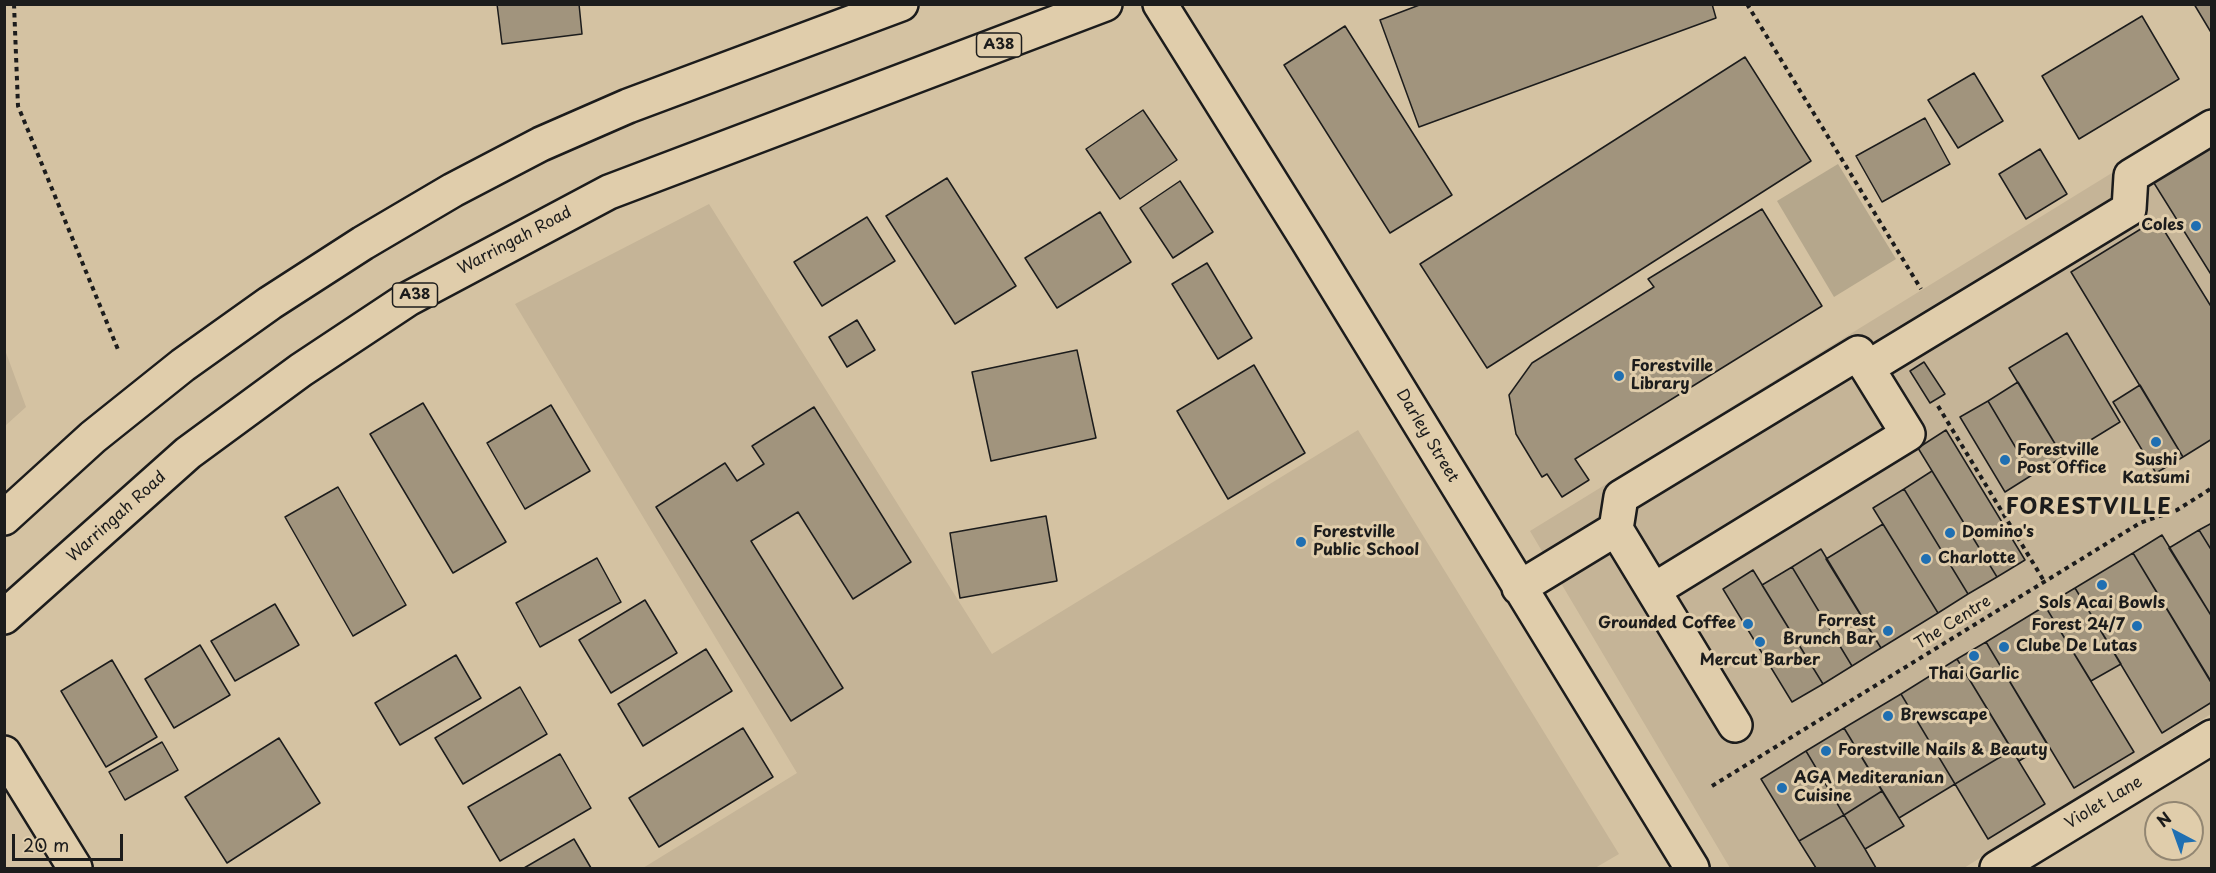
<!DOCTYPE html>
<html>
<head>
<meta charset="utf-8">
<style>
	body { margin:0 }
	#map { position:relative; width:2216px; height:873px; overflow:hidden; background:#d4c2a2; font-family:"Playpen Sans",sans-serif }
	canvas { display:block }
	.frame { position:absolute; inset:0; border:6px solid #1c1c1c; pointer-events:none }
	.north { position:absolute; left:2144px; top:801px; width:60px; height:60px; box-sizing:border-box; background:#e0cdab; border:2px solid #928672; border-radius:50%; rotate:319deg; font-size:16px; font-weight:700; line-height:24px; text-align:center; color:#1c1c1c }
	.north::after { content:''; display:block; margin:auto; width:21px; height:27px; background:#1f6fb2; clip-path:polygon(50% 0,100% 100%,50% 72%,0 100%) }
	.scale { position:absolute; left:12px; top:834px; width:111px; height:27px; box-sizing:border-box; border:3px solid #1c1c1c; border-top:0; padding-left:8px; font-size:18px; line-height:21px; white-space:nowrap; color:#1c1c1c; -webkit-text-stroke:4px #e0cdab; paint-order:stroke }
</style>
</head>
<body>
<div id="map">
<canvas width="2216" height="873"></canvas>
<div class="frame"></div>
<div class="north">N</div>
<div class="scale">20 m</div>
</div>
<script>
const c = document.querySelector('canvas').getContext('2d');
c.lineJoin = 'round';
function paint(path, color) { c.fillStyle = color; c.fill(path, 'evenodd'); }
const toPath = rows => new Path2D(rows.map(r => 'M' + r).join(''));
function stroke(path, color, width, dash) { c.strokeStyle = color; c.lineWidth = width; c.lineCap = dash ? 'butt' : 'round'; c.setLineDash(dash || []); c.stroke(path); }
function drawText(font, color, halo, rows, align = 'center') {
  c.font = font + ' "Playpen Sans",sans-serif'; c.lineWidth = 6; c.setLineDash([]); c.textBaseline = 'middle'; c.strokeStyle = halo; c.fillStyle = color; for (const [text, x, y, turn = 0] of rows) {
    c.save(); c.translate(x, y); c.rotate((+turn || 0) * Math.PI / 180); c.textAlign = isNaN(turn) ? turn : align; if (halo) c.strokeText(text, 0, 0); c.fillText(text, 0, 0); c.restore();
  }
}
paint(toPath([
	[2211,112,2211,714,1964,868,1730,868,1530,531],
	[709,204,992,654,1358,430,1619,854,1595,868,643,868,797,773,515,304],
	[5,350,26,407,5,426,4,426]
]), '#c5b497');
paint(toPath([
	[1838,164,1896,259,1834,297,1777,201]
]), '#b5a78c');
const building = toPath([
	[497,4,579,4,582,34,502,44,497,4],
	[1422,4,1712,4,1716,18,1419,127,1380,20,1422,4],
	[2194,4,2212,4,2212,34,2194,4],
	[2142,16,2179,79,2079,139,2042,76,2142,16],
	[1345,26,1452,195,1390,233,1284,65,1345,26],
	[1745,57,1811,161,1487,368,1420,264,1745,57],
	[1974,73,2003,121,1958,148,1928,100,1974,73],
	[1143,110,1177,160,1120,199,1086,149,1143,110],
	[1925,118,1950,164,1882,202,1856,156,1925,118],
	[2212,137,2212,276,2149,175,2212,137],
	[2040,149,2067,194,2026,219,1999,174,2040,149],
	[947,178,1016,286,955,324,886,216,947,178],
	[1180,181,1213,232,1173,258,1140,208,1180,181],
	[1762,209,1822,306,1575,459,1589,480,1562,497,1547,474,1542,477,1516,434,1509,395,1532,363,1654,287,1648,279,1762,209],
	[1100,212,1131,262,1057,308,1025,258,1100,212],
	[867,217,895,261,822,306,794,262,867,217],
	[2157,219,2212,308,2212,439,2183,457,2071,272,2157,219],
	[1207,263,1252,338,1218,359,1172,284,1207,263],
	[857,320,875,350,847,367,829,337,857,320],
	[2067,333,2120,422,2063,457,2009,368,2067,333],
	[1077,350,1096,438,991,461,972,372,1077,350],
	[1924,362,1945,394,1930,403,1910,371,1924,362],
	[1254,365,1305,453,1228,499,1177,411,1254,365],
	[2018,382,2063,457,2032,475,1988,401,2018,382],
	[2140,385,2183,457,2156,473,2113,402,2140,385],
	[1988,401,2032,475,2005,492,1960,417,1988,401],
	[423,403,506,542,453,573,370,434,423,403],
	[551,405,590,471,525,509,487,443,551,405],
	[814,407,911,562,853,599,798,512,751,541,843,688,791,721,656,507,725,463,737,481,764,464,752,446,814,407],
	[1946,430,2025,560,1997,577,1918,448,1946,430],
	[1932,471,1997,577,1968,594,1904,489,1932,471],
	[338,487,406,605,353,636,285,517,338,487],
	[1904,489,1968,594,1938,613,1873,508,1904,489],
	[1046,516,1057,581,960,598,950,533,1046,516],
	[2212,523,2212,551,2199,530,2212,523],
	[1883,524,1938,613,1881,648,1826,559,1883,524],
	[2199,530,2212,551,2212,617,2169,548,2199,530],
	[2162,535,2212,617,2212,684,2133,553,2162,535],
	[1821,549,1881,648,1852,666,1792,567,1821,549],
	[2133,553,2212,683,2212,702,2162,733,2075,588,2133,553],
	[597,558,621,602,540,647,516,603,597,558],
	[1792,567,1852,666,1823,684,1762,585,1792,567],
	[1753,570,1823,684,1792,702,1723,589,1753,570],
	[2075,588,2121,664,2091,681,2045,606,2075,588],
	[645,600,677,653,611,693,579,640,645,600],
	[275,604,299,645,235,681,211,641,275,604],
	[2045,606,2134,752,2074,788,1986,642,2045,606],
	[1986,642,2047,744,2019,761,1957,659,1986,642],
	[200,645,230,695,174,728,145,679,200,645],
	[706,649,732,691,643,746,618,704,706,649],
	[456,655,481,698,400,745,375,703,456,655],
	[1957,659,2012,750,1955,784,1901,694,1957,659],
	[112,660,157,737,106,767,61,691,112,660],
	[520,687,547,734,463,784,435,738,520,687],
	[1901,694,1955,784,1899,818,1844,728,1901,694],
	[743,728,773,777,659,847,629,798,743,728],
	[1844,728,1882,791,1844,815,1806,751,1844,728],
	[279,738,320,803,227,863,185,797,279,738],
	[162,742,178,770,125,800,109,772,162,742],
	[2012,750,2045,804,1988,839,1955,784,2012,750],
	[1806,751,1844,815,1799,841,1761,779,1806,751],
	[560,754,591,808,500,861,468,807,560,754],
	[1882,791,1904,826,1865,849,1844,815,1882,791],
	[1844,815,1865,849,1876,868,1816,868,1799,841,1844,815],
	[574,839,591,868,524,868,574,839]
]);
paint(building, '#a1947d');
stroke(building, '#1c1c1c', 1.5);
const minor = toPath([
	[1160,4,1308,241,1692,868],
	[1867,368,2129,209,2131,176,2212,127],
	[1616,529,1735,725],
	[1519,588,1616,529,1621,497,1858,353,1908,434,1654,590],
	[4,753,75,868],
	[1997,868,2212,737]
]);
const highway = toPath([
	[4,518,93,437,183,365,270,303,363,243,453,190,541,144,628,106,901,4],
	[4,617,188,453,301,370,408,299,609,192,1105,4]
]);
stroke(minor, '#1c1c1c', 38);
stroke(highway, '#1c1c1c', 38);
stroke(toPath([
	[14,4,18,106,119,352],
	[1747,4,1921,289],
	[1938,406,2044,581],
	[1712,786,2140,523,2177,510,2212,488]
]), '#1c1c1c', 4, [4.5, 4.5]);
stroke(minor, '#e0cdab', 33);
stroke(highway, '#e0cdab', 33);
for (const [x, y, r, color] of [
	[2196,226,6,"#1f6fb2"],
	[1619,376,6,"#1f6fb2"],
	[2156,442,6,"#1f6fb2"],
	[2005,460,6,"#1f6fb2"],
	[1950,533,6,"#1f6fb2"],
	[1301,542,6,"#1f6fb2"],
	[1926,559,6,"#1f6fb2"],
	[2102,585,6,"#1f6fb2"],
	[1748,624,6,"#1f6fb2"],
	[2137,626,6,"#1f6fb2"],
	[1888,631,6,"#1f6fb2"],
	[1760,642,6,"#1f6fb2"],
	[2004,647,6,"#1f6fb2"],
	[1974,656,6,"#1f6fb2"],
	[1888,716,6,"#1f6fb2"],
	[1826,751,6,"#1f6fb2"],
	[1782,788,6,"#1f6fb2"]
]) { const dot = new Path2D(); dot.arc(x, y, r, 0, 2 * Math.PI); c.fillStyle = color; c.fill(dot); stroke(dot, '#e0cdab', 2); }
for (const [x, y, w] of [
	[999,45,45],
	[415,295,45]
]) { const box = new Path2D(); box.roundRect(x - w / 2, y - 12, w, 24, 4.5); c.fillStyle = '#e0cdab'; c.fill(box); stroke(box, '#1c1c1c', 1.5); }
drawText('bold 15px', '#1c1c1c', null, [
	["A38",999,45],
	["A38",415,295]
]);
drawText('bold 16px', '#1c1c1c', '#e0cdab', [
	["Coles",2184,226,"right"],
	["Forestville",1631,367],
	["Library",1631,385],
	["Forestville",2017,451],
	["Post Office",2017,469],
	["Sushi",2156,461,"center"],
	["Katsumi",2156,479,"center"],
	["Forestville",1313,533],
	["Public School",1313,551],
	["Domino's",1962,533],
	["Charlotte",1938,559],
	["Sols Acai Bowls",2102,604,"center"],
	["Forrest",1876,622,"right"],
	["Brunch Bar",1876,640,"right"],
	["Grounded Coffee",1736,624,"right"],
	["Forest 24/7",2125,626,"right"],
	["Clube De Lutas",2016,647],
	["Mercut Barber",1760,661,"center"],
	["Thai Garlic",1974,675,"center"],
	["Brewscape",1900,716],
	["Forestville Nails & Beauty",1838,751],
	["AGA Mediteranian",1794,779],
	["Cuisine",1794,797]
], 'left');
drawText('16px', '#1c1c1c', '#e0cdab', [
	["Warringah Road",515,241,-28],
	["Darley Street",1427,436,59],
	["Warringah Road",117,517,-42],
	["The Centre",1953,623,-32],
	["Violet Lane",2104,803,-31]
]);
c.letterSpacing = '1.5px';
drawText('bold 22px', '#1c1c1c', '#e0cdab', [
	["FORESTVILLE",2089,508]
]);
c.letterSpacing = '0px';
</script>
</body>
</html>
